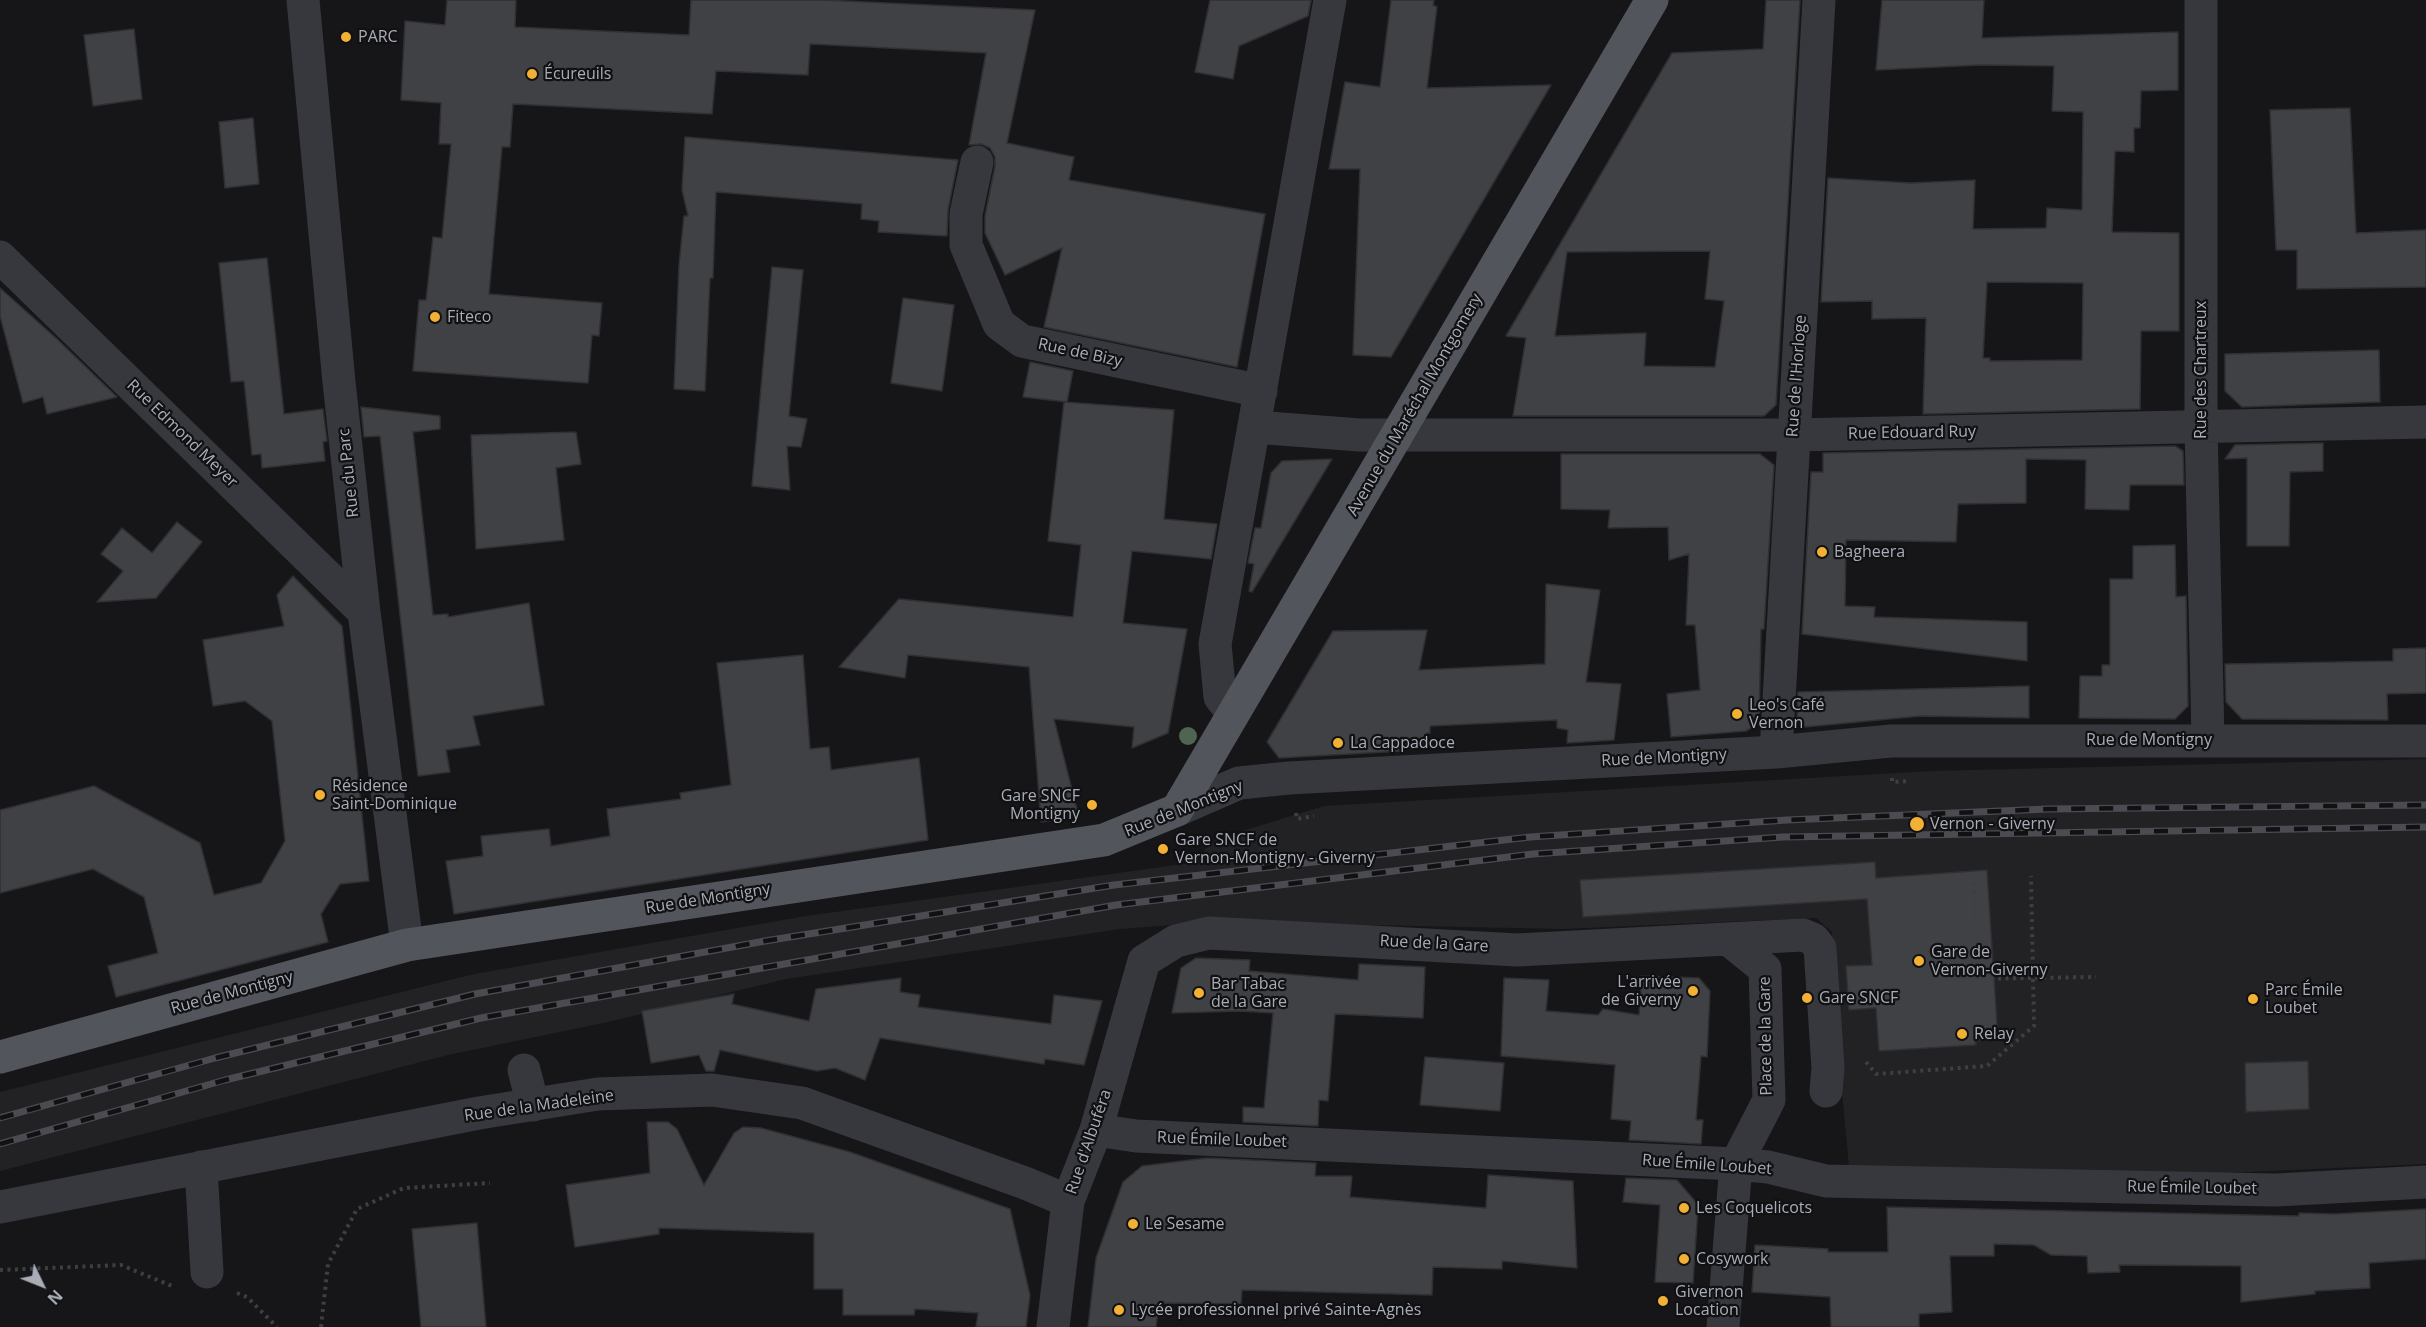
<!DOCTYPE html>
<html>
<head>
<meta charset="utf-8">
<style>
	body { margin:0 }
	#map { position:relative; width:2426px; height:1327px; overflow:hidden; background:#161618; font-family:"Open Sans",sans-serif }
	canvas { display:block }
	.north { position:absolute; left:12px; top:1255px; width:60px; height:60px; -webkit-text-stroke:4px #111113; paint-order:stroke; rotate:133deg; font-size:16px; font-weight:700; line-height:24px; text-align:center; color:#a8adb8 }
	.north::after { content:''; display:block; margin:auto; width:21px; height:27px; background:#a8adb8; clip-path:polygon(50% 0,100% 100%,50% 72%,0 100%) }
</style>
</head>
<body>
<div id="map">
<canvas width="2426" height="1327"></canvas>
<div class="north">N</div>
</div>
<script>
const c = document.querySelector('canvas').getContext('2d');
c.lineJoin = 'round';
function paint(path, color) { c.fillStyle = color; c.fill(path, 'evenodd'); }
const toPath = rows => new Path2D(rows.map(r => 'M' + r).join(''));
function stroke(path, color, width, dash) { c.strokeStyle = color; c.lineWidth = width; c.lineCap = dash ? 'butt' : 'round'; c.setLineDash(dash || []); c.stroke(path); }
function drawText(font, color, halo, rows, align = 'center') {
  c.font = font + ' "Open Sans",sans-serif'; c.lineWidth = 4.5; c.setLineDash([]); c.textBaseline = 'middle'; c.strokeStyle = halo; c.fillStyle = color; for (const [text, x, y, turn = 0] of rows) {
    c.save(); c.translate(x, y); c.rotate((+turn || 0) * Math.PI / 180); c.textAlign = isNaN(turn) ? turn : align; if (halo) c.strokeText(text, 0, 0); c.fillText(text, 0, 0); c.restore();
  }
}
paint(toPath([
	[2426,759,2426,1164,2136,1177,1849,1167,1841,1081,1832,932,1816,918,1562,929,1321,924,1250,919,1120,929,786,979,608,1022,448,1055,0,1171,0,1092,474,974,806,916,1191,863,1216,839,1324,806,1931,771]
]), '#222225');
const building = toPath([
	[447,0,516,0,515,27,689,35,691,0,824,0,1035,10,1007,143,1074,157,1069,180,1265,214,1237,367,1044,327,1062,248,1005,275,985,233,985,216,995,166,995,157,990,148,981,144,969,145,986,53,810,44,808,75,716,71,712,114,513,104,510,147,502,147,489,294,602,303,599,336,592,335,588,383,413,371,419,300,426,300,433,237,442,238,451,144,439,144,441,103,401,100,405,21,445,25,447,0],
	[1210,0,1311,0,1308,16,1239,46,1233,79,1195,72,1210,0],
	[1391,0,1434,0,1433,5,1437,7,1427,88,1551,85,1391,357,1353,355,1360,169,1329,169,1345,82,1380,87,1391,0],
	[1766,0,1800,0,1776,405,1764,416,1513,416,1526,338,1506,336,1672,53,1763,49,1766,0],
	[1710,251,1705,299,1724,301,1715,367,1644,366,1646,333,1555,336,1567,252,1710,251],
	[1882,0,1984,0,1982,38,2178,32,2178,90,2141,91,2140,128,2134,128,2134,152,2115,151,2112,232,2179,233,2179,331,2141,331,2140,409,1923,414,1926,318,1872,319,1872,301,1821,302,1828,178,1911,183,1975,180,1973,229,2046,228,2047,208,2082,210,2083,112,2052,111,2054,66,1981,65,1876,70,1882,0],
	[1987,282,2083,283,2082,360,1990,361,1990,358,1983,358,1987,282],
	[134,29,142,99,93,106,84,35,134,29],
	[2350,108,2356,233,2426,230,2426,287,2297,289,2297,250,2276,250,2270,110,2350,108],
	[253,118,259,184,225,188,219,122,253,118],
	[685,137,958,160,948,210,947,236,878,232,879,221,861,219,862,204,716,192,713,278,710,278,705,391,674,389,679,265,684,216,688,216,682,190,685,137],
	[267,258,284,414,323,409,327,441,323,442,325,461,262,468,261,454,252,455,244,381,231,382,219,263,267,258],
	[772,267,803,270,789,416,807,419,801,447,787,446,790,490,752,486,772,267],
	[0,288,57,339,117,397,47,414,43,397,23,403,0,316,0,288],
	[903,298,954,305,942,391,891,383,903,298],
	[2379,350,2380,402,2242,407,2225,391,2225,354,2379,350],
	[1030,362,1073,371,1067,402,1023,397,1030,362],
	[1064,402,1174,410,1164,519,1217,524,1211,559,1132,551,1123,623,1187,629,1168,733,1132,748,1134,727,1054,719,1079,817,1041,822,1029,667,908,655,905,678,839,667,899,599,1073,617,1081,545,1048,541,1064,402],
	[361,407,440,416,440,429,413,432,433,615,448,614,448,617,529,603,544,705,473,716,480,745,446,750,450,772,418,776,380,436,364,437,361,407],
	[576,432,581,464,556,468,564,540,476,549,471,435,576,432],
	[2323,443,2323,471,2290,472,2289,546,2247,546,2247,458,2225,459,2235,445,2323,443],
	[2175,446,2183,451,2184,485,2130,485,2129,510,2085,509,2086,460,2026,459,2026,503,1958,504,1956,542,1846,540,1845,606,1875,607,1874,617,2027,622,2027,661,1802,634,1811,472,1823,472,1823,453,2175,446],
	[1561,454,1760,454,1774,465,1764,629,1761,629,1759,723,1746,731,1671,737,1667,694,1700,690,1695,625,1686,625,1689,554,1669,560,1668,527,1608,528,1610,510,1561,509,1561,454],
	[1332,459,1252,592,1249,591,1254,564,1248,563,1255,528,1261,528,1271,473,1282,461,1332,459],
	[177,522,202,542,156,598,97,602,123,571,101,554,122,528,152,553,177,522],
	[2175,545,2176,597,2186,596,2188,706,2175,719,2079,718,2080,676,2102,676,2102,665,2110,665,2110,579,2133,579,2133,546,2175,545],
	[293,576,342,626,369,881,340,884,321,914,328,942,116,997,108,966,158,953,144,897,93,869,0,893,0,810,94,786,200,843,214,895,261,883,285,841,272,721,245,701,213,706,203,640,284,626,277,595,293,576],
	[1546,584,1600,590,1586,682,1621,684,1614,740,1567,743,1568,730,1557,728,1557,720,1430,726,1430,733,1427,733,1426,745,1404,746,1403,751,1279,758,1267,742,1333,631,1427,630,1419,670,1545,664,1546,584],
	[2426,648,2426,693,2387,694,2388,720,2242,719,2226,702,2225,664,2393,661,2393,649,2426,648],
	[803,655,810,749,829,747,831,770,919,758,928,840,454,914,446,861,483,856,481,836,549,829,551,846,610,836,607,809,681,799,680,793,731,785,717,663,803,655],
	[2029,686,2029,718,1921,716,1805,727,1797,720,1798,692,2029,686],
	[1875,862,1876,878,1987,870,1998,1039,1975,1041,1976,1045,1879,1051,1876,1008,1849,1010,1846,966,1872,965,1867,899,1583,917,1580,880,1875,862],
	[1196,958,1250,960,1249,971,1358,980,1359,964,1425,967,1423,1018,1335,1014,1328,1101,1319,1100,1318,1126,1243,1122,1243,1107,1264,1108,1273,1013,1240,1011,1172,1013,1181,968,1196,958],
	[1642,976,1699,978,1710,991,1707,1057,1701,1056,1696,1120,1703,1120,1701,1144,1629,1140,1631,1121,1611,1119,1615,1065,1501,1056,1504,978,1549,980,1546,1011,1598,1015,1603,1009,1639,1015,1642,976],
	[901,978,900,992,920,995,918,1007,1051,1024,1054,995,1102,1001,1084,1065,1045,1059,1044,1064,880,1038,865,1080,835,1068,817,1071,720,1050,714,1071,706,1071,699,1055,651,1063,642,1011,734,994,732,1004,809,1021,816,989,901,978],
	[1425,1057,1504,1063,1500,1111,1420,1105,1425,1057],
	[2308,1061,2309,1109,2246,1112,2245,1063,2308,1061],
	[647,1122,668,1122,677,1129,704,1185,734,1133,743,1127,761,1128,850,1152,1010,1209,1030,1295,1026,1327,976,1327,978,1313,915,1309,914,1315,843,1315,843,1289,814,1289,814,1233,659,1228,659,1234,575,1247,566,1185,650,1173,647,1122],
	[1207,1158,1316,1163,1315,1176,1352,1176,1350,1197,1486,1208,1488,1175,1573,1181,1577,1268,1502,1261,1502,1269,1433,1267,1432,1295,1242,1290,1241,1304,1159,1303,1156,1327,1088,1327,1096,1258,1123,1182,1142,1166,1207,1158],
	[1626,1178,1677,1180,1700,1207,1698,1207,1693,1283,1655,1282,1660,1205,1623,1202,1626,1178],
	[1887,1207,2299,1216,2299,1213,2335,1214,2426,1209,2426,1259,2369,1263,2370,1288,2315,1291,2315,1294,2241,1302,2241,1266,2119,1265,2120,1272,2088,1273,2087,1256,2051,1255,2034,1245,1994,1244,1994,1256,1950,1256,1952,1312,1919,1314,1919,1327,1831,1327,1830,1297,1752,1292,1755,1245,1828,1249,1828,1252,1888,1252,1887,1207],
	[477,1223,486,1327,421,1327,412,1229,477,1223]
]);
paint(building, '#404145');
stroke(building, '#303034', 1.5);
stroke(toPath([
	[1892,778,1892,782,1910,781],
	[1296,813,1297,819,1314,816],
	[1974,883,1976,916],
	[1968,979,2096,977],
	[1866,1062,1876,1074,1987,1066,2034,1026,2031,876],
	[0,1270,121,1265,172,1286],
	[237,1293,247,1297,277,1327],
	[321,1327,328,1264,357,1209,404,1188,490,1183]
]), '#3d3f44', 4, [3, 4.5]);
stroke(toPath([
	[303,0,339,382,364,612,407,945],
	[2201,0,2201,426,2208,740],
	[977,162,966,214,966,245,999,324,1022,341,1261,391],
	[0,257,364,612],
	[1255,427,1360,435,1793,435,2426,422],
	[1233,713,1220,697,1215,644,1330,0],
	[1776,752,1819,0],
	[1177,810,1239,783,1289,778,1776,752,1891,741,2426,741],
	[524,1070,533,1105],
	[1096,1130,1136,1136,1736,1164,1768,1167,1826,1181,2276,1190,2426,1182],
	[201,1167,207,1272],
	[0,1207,479,1113,598,1094,712,1090,802,1103,1025,1183,1068,1201],
	[1053,1327,1068,1201,1096,1130,1144,961,1176,941,1209,933,1517,950,1803,935,1813,939,1820,948,1828,1068,1826,1091],
	[1723,1327,1736,1164,1769,1100,1765,969,1729,940]
]), '#37383d', 33);
stroke(toPath([
	[0,1057,407,945,1104,840,1177,810,1652,0]
]), '#53555c', 33);
const rail = toPath([
	[0,1118,215,1058,475,994,765,941,1114,885,1530,837,1787,820,2048,809,2426,805],
	[0,1144,225,1080,481,1018,1116,905,1533,854,1783,837,2426,827]
]);
stroke(rail, '#4a4c52', 7);
stroke(rail, '#111113', 4.5, [14]);
c.fillStyle = '#506452';
for (const [x, y] of [
	[1188,736]
]) { c.beginPath(); c.arc(x, y, 9, 0, 2 * Math.PI); c.fill(); }
for (const [x, y, r, color] of [
	[346,37,6,"#f2b134"],
	[532,74,6,"#f2b134"],
	[435,317,6,"#f2b134"],
	[1822,552,6,"#f2b134"],
	[1737,714,6,"#f2b134"],
	[1338,743,6,"#f2b134"],
	[320,795,6,"#f2b134"],
	[1092,805,6,"#f2b134"],
	[1917,824,8,"#f2b134"],
	[1163,849,6,"#f2b134"],
	[1919,961,6,"#f2b134"],
	[1693,991,6,"#f2b134"],
	[1199,993,6,"#f2b134"],
	[1807,998,6,"#f2b134"],
	[2253,999,6,"#f2b134"],
	[1962,1034,6,"#f2b134"],
	[1684,1208,6,"#f2b134"],
	[1133,1224,6,"#f2b134"],
	[1684,1259,6,"#f2b134"],
	[1663,1301,6,"#f2b134"],
	[1119,1310,6,"#f2b134"]
]) { const dot = new Path2D(); dot.arc(x, y, r, 0, 2 * Math.PI); c.fillStyle = color; c.fill(dot); stroke(dot, '#111113', 2); }
drawText('16px', '#a8adb8', '#111113', [
	["PARC",358,37],
	["Écureuils",544,74],
	["Fiteco",447,317],
	["Bagheera",1834,552],
	["Leo's Café",1749,705],
	["Vernon",1749,723],
	["La Cappadoce",1350,743],
	["Résidence",332,786],
	["Saint-Dominique",332,804],
	["Gare SNCF",1080,796,"right"],
	["Montigny",1080,814,"right"],
	["Vernon - Giverny",1930,824],
	["Gare SNCF de",1175,840],
	["Vernon-Montigny - Giverny",1175,858],
	["Gare de",1931,952],
	["Vernon-Giverny",1931,970],
	["L'arrivée",1681,982,"right"],
	["de Giverny",1681,1000,"right"],
	["Bar Tabac",1211,984],
	["de la Gare",1211,1002],
	["Parc Émile",2265,990],
	["Loubet",2265,1008],
	["Gare SNCF",1819,998],
	["Relay",1974,1034],
	["Les Coquelicots",1696,1208],
	["Le Sesame",1145,1224],
	["Cosywork",1696,1259],
	["Givernon",1675,1292],
	["Location",1675,1310],
	["Lycée professionnel privé Sainte-Agnès",1131,1310]
], 'left');
drawText('16px', '#a8adb8', '#111113', [
	["Rue de Bizy",1080,353,12],
	["Rue des Chartreux",2201,370,-90],
	["Rue de l'Horloge",1797,376,-86],
	["Avenue du Maréchal Montgomery",1415,405,-60],
	["Rue Edouard Ruy",1912,433,-1],
	["Rue Edmond Meyer",182,434,44],
	["Rue du Parc",349,473,-96],
	["Rue de Montigny",2149,740],
	["Rue de Montigny",1664,758,-3],
	["Rue de Montigny",1184,809,-22],
	["Rue de Montigny",708,899,-9],
	["Rue de la Gare",1434,944,3],
	["Rue de Montigny",232,993,-15],
	["Place de la Gare",1766,1036,-91],
	["Rue de la Madeleine",539,1106,-8],
	["Rue Émile Loubet",1222,1140,2],
	["Rue d'Albuféra",1089,1142,-71],
	["Rue Émile Loubet",1707,1165,4],
	["Rue Émile Loubet",2192,1188,1]
]);
</script>
</body>
</html>
